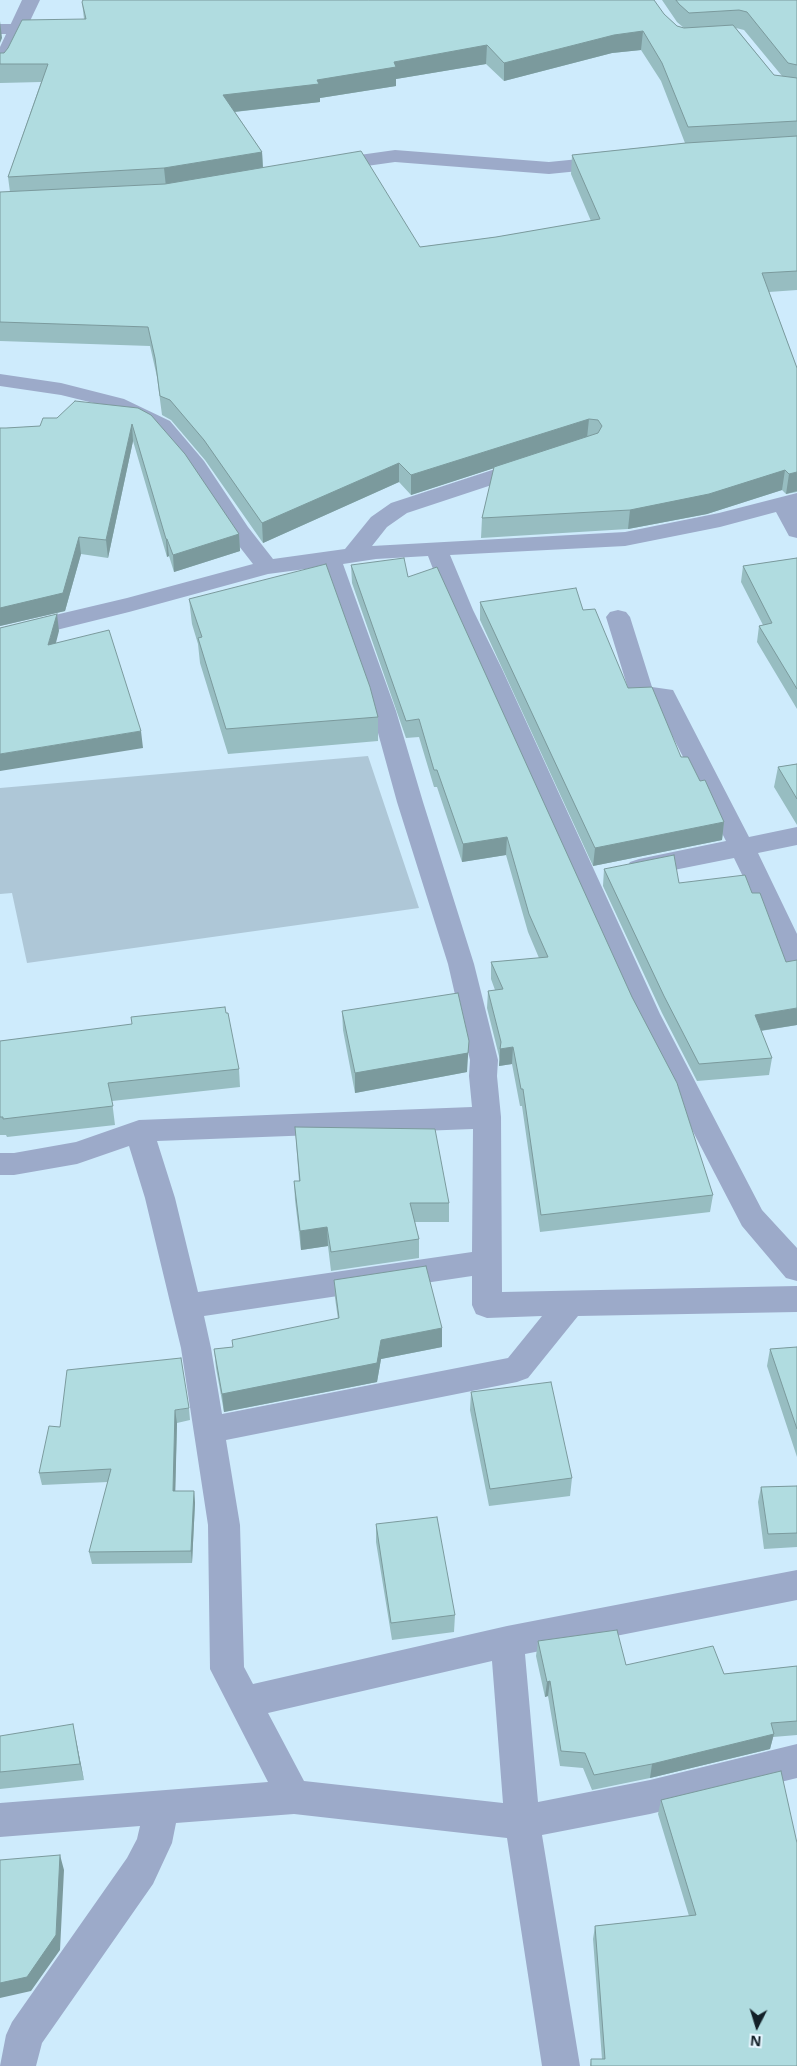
<!DOCTYPE html>
<html>
<head>
<meta charset="utf-8">
<style>
	body { margin:0 }
	#map { position:relative; width:797px; height:2066px; overflow:hidden; background:#ceebfc; font-family:"Noto Sans",sans-serif }
	canvas { display:block }
	.north { position:absolute; left:732px; top:2001px; width:50px; height:50px; -webkit-text-stroke:4px #e7f6ff; paint-order:stroke; rotate:185deg; font-size:14px; font-weight:700; line-height:20px; text-align:center; color:#132028 }
	.north::after { content:''; display:block; margin:auto; width:18px; height:22px; background:#132028; clip-path:polygon(50% 0,100% 100%,50% 72%,0 100%) }
</style>
</head>
<body>
<div id="map">
<canvas width="797" height="2066"></canvas>
<div class="north">N</div>
</div>
<script>
const c = document.querySelector('canvas').getContext('2d');
c.lineJoin = 'round';
function paint(path, color) { c.fillStyle = color; c.fill(path, 'evenodd'); }
const toPath = rows => new Path2D(rows.map(r => 'M' + r).join(''));
function stroke(path, color, width, dash) { c.strokeStyle = color; c.lineWidth = width; c.lineCap = dash ? 'butt' : 'round'; c.setLineDash(dash || []); c.stroke(path); }
paint(toPath([
	[368,756,419,908,27,963,12,893,0,894,0,788]
]), '#aec7d7');
paint(toPath([
	[0,24,17,24,23,25,26,29,23,33,17,34,0,34,0,24],
	[395,150,549,162,609,156,616,158,618,162,616,166,609,168,549,174,395,162,331,171,324,169,322,165,324,161,331,159,395,150],
	[0,374,61,383,124,399,170,421,204,461,248,527,273,559,345,549,371,517,391,503,526,459,534,461,537,466,534,471,407,513,387,527,372,546,625,532,719,513,797,493,797,538,789,536,776,512,720,527,625,546,450,555,473,610,502,669,660,1014,762,1210,797,1248,797,1281,786,1278,742,1226,632,1014,478,669,449,610,428,556,376,559,343,564,396,711,423,802,474,964,498,1060,497,1076,501,1117,502,1292,797,1286,797,1312,578,1316,528,1378,517,1382,226,1440,240,1525,244,1667,253,1684,507,1626,797,1570,797,1600,525,1654,538,1802,650,1780,797,1744,797,1778,650,1814,542,1835,580,2066,542,2066,507,1838,294,1814,176,1823,172,1843,153,1884,42,2043,36,2066,0,2066,6,2035,12,2022,127,1858,137,1839,140,1826,0,1837,0,1803,268,1782,210,1669,208,1525,181,1348,145,1198,129,1146,77,1164,14,1175,0,1175,0,1153,14,1153,76,1142,139,1120,472,1107,469,1076,470,1060,448,964,397,802,372,711,321,567,268,574,129,612,0,644,0,628,127,598,253,564,232,537,188,470,154,431,110,407,61,395,0,386,0,374],
	[473,1129,472,1252,198,1292,175,1198,157,1141,473,1129],
	[472,1276,472,1305,476,1314,487,1318,542,1316,508,1358,222,1414,211,1348,204,1316,472,1276],
	[492,1661,503,1803,304,1781,268,1713,492,1661],
	[618,610,626,612,630,617,652,687,673,690,749,837,797,827,797,845,758,853,797,934,797,971,788,968,784,961,734,858,639,877,630,874,626,868,630,862,639,859,726,841,656,704,633,701,630,695,606,617,610,612,618,610]
]), '#9caac9');
paint(toPath([
	[22,0,40,0,9,65,6,69,0,70,0,47,22,0]
]), '#9caac9');
paint(toPath([
	[662,0,797,0,797,290,769,292,797,368,797,492,786,494,782,490,707,514,628,529,481,538,482,518,494,468,411,495,399,482,263,543,205,460,171,420,162,415,157,377,150,346,0,341,0,192,10,192,8,177,41,82,0,83,0,64,4,53,84,19,82,2,664,14,677,26,684,28,677,22],
	[736,28,744,30,782,76,774,75],
	[641,50,661,81,685,143,572,155,571,174,591,221,496,237,420,247,263,167,262,152,235,112,320,102,320,98,396,86,396,79,486,64,504,81,612,53],
	[138,408,239,534,240,551,174,572,169,556,167,557,133,441,108,558,81,554,65,611,0,626,0,428,6,428,40,426,57,418],
	[797,558,797,709,757,642,759,626,763,625,741,582,743,566],
	[351,565,408,577,713,1195,710,1212,540,1232,522,1106,520,1106,512,1064,499,1066,500,1060,487,1008,488,991,495,990,491,979,491,962,539,958,528,932,506,855,462,862,437,787,434,787,419,737,406,738,352,583],
	[189,599,378,717,378,741,228,754,200,663,198,644,192,624],
	[480,602,628,688,700,781,724,822,722,840,593,866,480,620],
	[797,764,797,825,774,787,778,767],
	[604,869,679,883,797,1025,761,1031,772,1058,769,1075,697,1081,662,1013,603,886],
	[342,1011,467,1072,355,1093,343,1030],
	[226,1013,239,1069,240,1087,112,1101,115,1125,7,1137,6,1135,0,1135,0,1041],
	[295,1127,449,1203,449,1222,415,1222,419,1239,419,1258,331,1271,328,1246,301,1250,295,1200,294,1181,299,1181],
	[334,1280,442,1328,442,1347,381,1359,377,1382,224,1412,216,1368,214,1349,233,1347,338,1319,335,1298],
	[797,1347,797,1457,767,1366,770,1349],
	[471,1392,572,1478,570,1496,489,1506,470,1410],
	[189,1408,190,1420,177,1423,175,1491,194,1491,195,1503,192,1563,92,1564,89,1552,108,1482,42,1485,39,1473,60,1427],
	[797,1486,797,1547,764,1549,758,1502,761,1487],
	[376,1524,455,1615,454,1632,392,1640,376,1542],
	[538,1641,626,1665,724,1674,797,1666,797,1735,773,1737,770,1749,650,1778,592,1790,583,1768,560,1766,548,1696,545,1697,536,1656],
	[0,1736,76,1740,84,1780,0,1789],
	[661,1800,797,2066,590,2066,591,2059,602,2059,593,1939,595,1926,689,1916,658,1814]
]), '#97bdc1');
paint(toPath([
	[0,21,2,38,0,43],
	[643,31,641,50,612,53,504,81,504,63,614,35],
	[487,45,486,64,396,79,396,86,320,98,320,102,224,113,223,95,317,80,394,62],
	[262,152,263,171,166,187,164,168],
	[589,419,587,438,411,495,411,475],
	[132,424,133,441,108,558,106,540],
	[399,463,399,482,263,543,262,523],
	[785,470,782,490,707,514,628,529,630,510],
	[797,472,797,491,786,494,789,474],
	[239,534,240,551,174,572,173,555],
	[79,537,81,554,65,611,0,626,0,608],
	[166,539,167,539,169,556,167,557],
	[57,614,59,631,51,662,48,645],
	[141,731,143,748,0,771,0,754],
	[724,822,722,840,593,866,595,848],
	[507,837,506,855,462,862,463,844],
	[797,1008,797,1025,752,1032,755,1015],
	[469,1041,467,1072,355,1093,355,1073],
	[513,1047,512,1064,499,1066,500,1049],
	[327,1227,328,1246,301,1250,300,1231],
	[442,1328,442,1347,381,1359,377,1382,224,1412,222,1394,381,1340],
	[175,1410,177,1423,175,1503,173,1491],
	[194,1491,195,1503,192,1563,191,1551],
	[550,1681,548,1696,545,1697,547,1682],
	[73,1724,76,1740,84,1780,80,1764],
	[774,1734,770,1749,650,1778,652,1764],
	[60,1855,64,1870,60,1950,31,1991,0,1998,0,1983]
]), '#7b9a9d');
const building = toPath([
	[83,0,654,0,664,14,677,26,684,28,733,25,774,75,797,78,797,121,688,127,662,63,643,31,614,35,504,63,487,45,394,62,396,67,317,80,319,84,223,95,262,152,164,168,8,177,48,64,0,64,0,53,4,53,8,48,22,20,86,19,82,2,83,0],
	[676,0,797,0,797,65,788,63,747,12,739,10,689,13,679,4,676,0],
	[797,136,797,271,762,273,797,368,797,472,789,474,785,470,709,494,630,510,482,518,494,467,598,433,602,426,598,420,589,419,411,475,399,463,262,523,204,440,170,400,160,396,155,358,148,327,0,322,0,192,165,184,361,151,420,247,496,237,600,219,572,155,686,143,797,136],
	[75,401,138,408,151,415,185,454,239,534,173,555,167,539,166,539,132,424,106,540,79,537,63,593,0,608,0,428,6,428,40,426,43,418,57,418,75,401],
	[404,558,408,577,437,567,632,997,677,1083,713,1195,541,1215,523,1089,521,1089,513,1047,500,1049,501,1042,488,991,503,989,491,962,548,957,529,914,507,837,463,844,437,770,434,770,419,719,406,721,351,565,404,558],
	[797,558,797,689,759,626,772,623,743,566,797,558],
	[326,564,370,687,378,717,226,729,198,638,202,637,189,599,326,564],
	[576,588,583,610,595,609,628,688,652,687,681,757,688,757,700,781,705,780,724,822,595,848,480,602,576,588],
	[57,614,48,645,109,630,141,731,0,754,0,628,57,614],
	[797,764,797,799,778,767,797,764],
	[674,855,679,883,745,875,752,893,760,893,786,962,797,960,797,1008,755,1015,772,1058,699,1064,664,996,604,869,674,855],
	[458,993,469,1041,468,1053,355,1073,342,1011,458,993],
	[225,1007,226,1013,228,1013,239,1069,108,1083,113,1106,3,1119,3,1117,0,1117,0,1041,132,1024,131,1017,225,1007],
	[295,1127,435,1129,449,1203,410,1203,419,1239,331,1252,327,1227,300,1231,294,1181,300,1181,295,1127],
	[426,1266,442,1328,381,1340,377,1363,222,1394,214,1349,233,1347,232,1340,339,1318,334,1280,426,1266],
	[797,1347,797,1429,770,1349,797,1347],
	[181,1358,189,1408,175,1410,173,1491,194,1491,191,1551,89,1552,111,1469,39,1473,49,1426,60,1427,67,1370,181,1358],
	[551,1382,572,1478,490,1489,471,1392,551,1382],
	[797,1486,797,1533,768,1534,761,1487,797,1486],
	[437,1517,455,1615,391,1623,376,1524,437,1517],
	[617,1630,626,1665,713,1646,724,1674,797,1666,797,1721,771,1723,774,1734,652,1764,594,1775,585,1753,561,1751,550,1681,547,1682,538,1641,617,1630],
	[73,1724,80,1764,0,1772,0,1736,73,1724],
	[781,1771,797,1843,797,2066,591,2066,591,2059,605,2059,595,1926,696,1915,661,1800,781,1771],
	[60,1855,56,1935,27,1977,0,1983,0,1860,60,1855]
]);
paint(building, '#b0dce0');
stroke(building, '#7b9a9d', 1);
</script>
</body>
</html>
